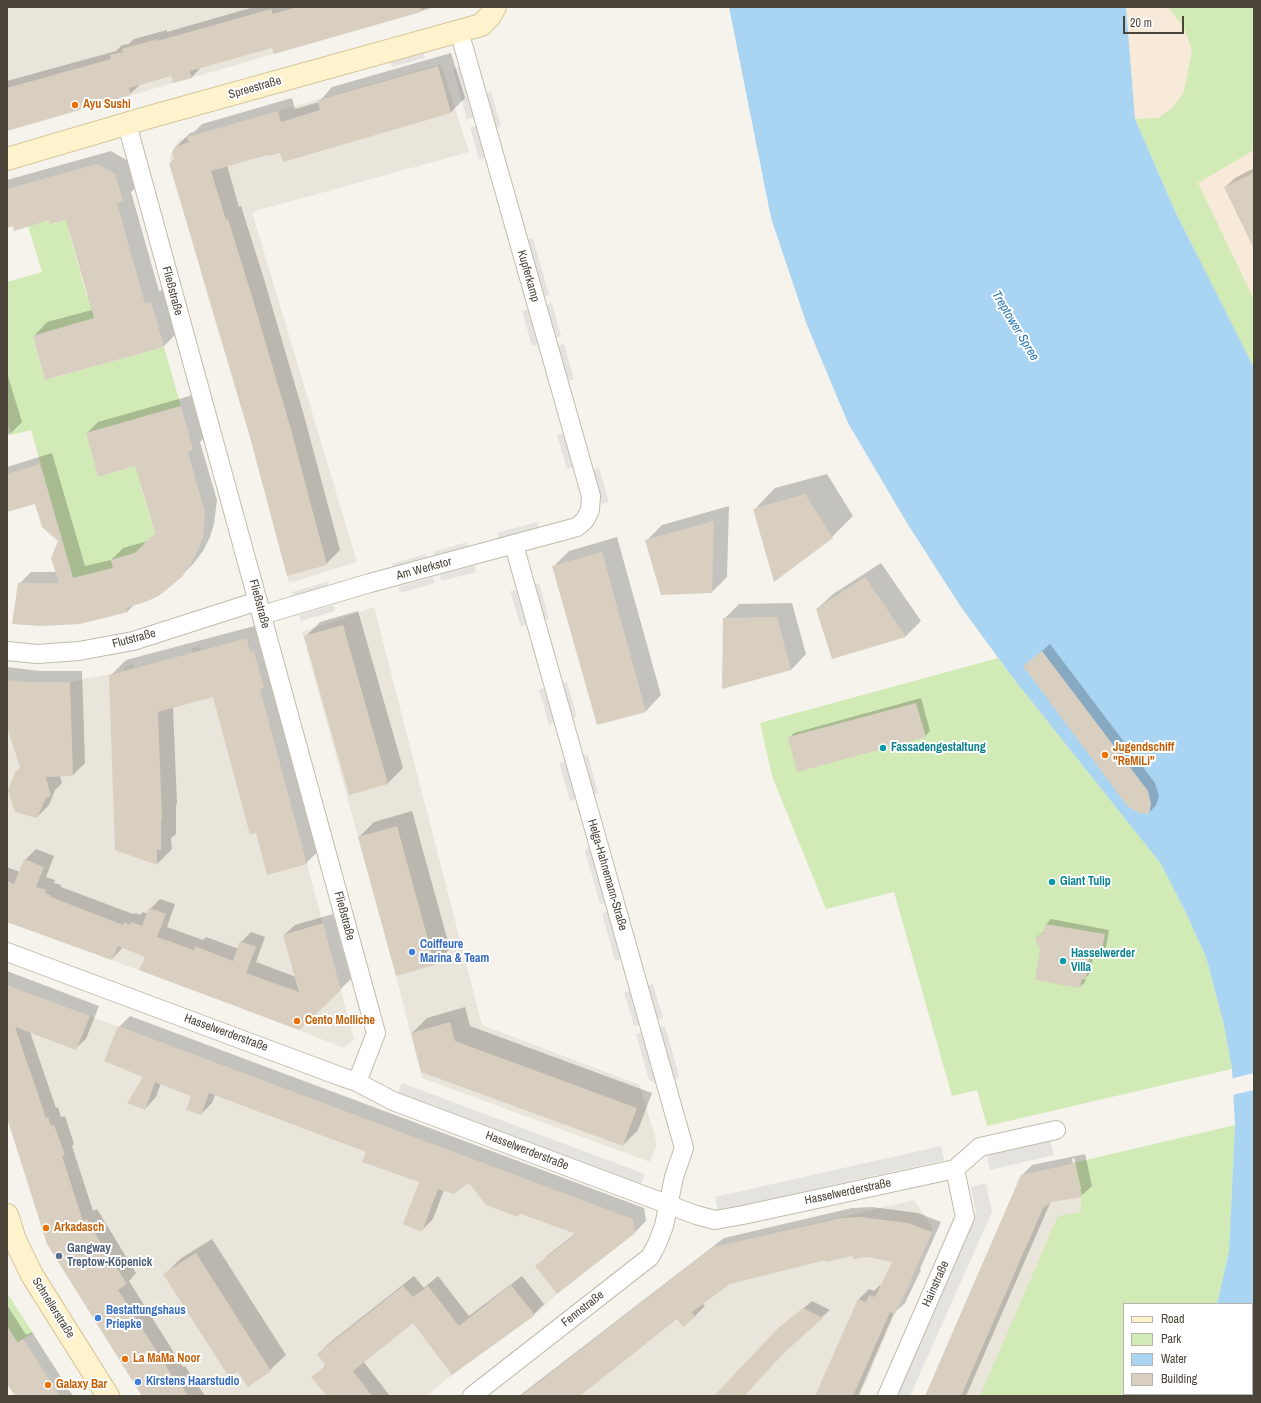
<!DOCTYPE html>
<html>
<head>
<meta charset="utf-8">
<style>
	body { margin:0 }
	#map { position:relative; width:1261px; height:1403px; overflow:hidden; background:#f6f3ec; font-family:"Archivo Narrow",sans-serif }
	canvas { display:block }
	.frame { position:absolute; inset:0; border:8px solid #4b4439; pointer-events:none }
	.legend { position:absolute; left:1123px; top:1303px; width:130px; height:92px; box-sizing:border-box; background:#fff; border:1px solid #b7b4b0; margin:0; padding:5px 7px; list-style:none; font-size:12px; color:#4b4439 }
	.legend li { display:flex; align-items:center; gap:8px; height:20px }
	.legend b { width:20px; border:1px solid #b7b4b0 }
	.scale { position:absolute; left:1123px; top:16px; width:61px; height:18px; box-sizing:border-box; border:2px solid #4b4439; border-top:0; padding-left:5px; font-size:12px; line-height:14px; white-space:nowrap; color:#4b4439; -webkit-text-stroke:3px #fff; paint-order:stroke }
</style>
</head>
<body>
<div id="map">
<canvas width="1261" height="1403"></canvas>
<div class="frame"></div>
<ul class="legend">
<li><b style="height:5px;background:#fff3cd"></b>Road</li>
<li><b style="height:11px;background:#d2eab5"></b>Park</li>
<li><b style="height:11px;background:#a9d4f2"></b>Water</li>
<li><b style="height:11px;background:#d8cfc1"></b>Building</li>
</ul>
<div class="scale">20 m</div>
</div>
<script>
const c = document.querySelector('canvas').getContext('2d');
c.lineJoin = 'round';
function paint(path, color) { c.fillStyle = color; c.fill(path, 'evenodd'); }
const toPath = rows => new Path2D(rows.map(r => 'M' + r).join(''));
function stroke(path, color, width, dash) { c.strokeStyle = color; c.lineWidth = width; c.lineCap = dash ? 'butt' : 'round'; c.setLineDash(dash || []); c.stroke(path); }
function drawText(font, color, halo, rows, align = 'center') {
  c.font = font + ' "Archivo Narrow",sans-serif'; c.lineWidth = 4; c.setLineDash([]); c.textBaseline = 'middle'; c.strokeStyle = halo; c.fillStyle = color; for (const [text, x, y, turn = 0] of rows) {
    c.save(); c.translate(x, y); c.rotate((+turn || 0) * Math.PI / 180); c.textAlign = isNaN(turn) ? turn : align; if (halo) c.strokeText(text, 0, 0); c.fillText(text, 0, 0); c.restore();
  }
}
paint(toPath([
	[7,7,437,7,7,131],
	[441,64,469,152,252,212,357,562,289,583,250,437,210,304,169,158,178,141,187,137],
	[374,607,482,1025,640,1085,657,1144,650,1162,422,1078,396,976,302,632],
	[247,638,250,652,254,651,257,659,253,660,258,680,262,679,264,687,260,689,354,1039,344,1048,234,1005,7,922,7,680,28,682,70,682,125,671,124,667,133,664,134,668,192,653,192,648,200,646,201,650],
	[7,985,633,1219,635,1233,557,1294,535,1315,452,1375,426,1396,142,1396,47,1244],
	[1073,1163,1082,1197,1086,1396,925,1396,1021,1175],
	[914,1200,933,1228,912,1280,895,1314,860,1396,521,1396,713,1247]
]), '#eae5da');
paint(toPath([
	[1126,7,1254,7,1254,368,1135,119]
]), '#f7ead8');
paint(toPath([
	[1168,7,1254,7,1254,150,1198,183,1254,300,1254,368,1175,211,1135,119,1158,118,1173,107,1184,92,1192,50,1184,28],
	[78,217,80,224,68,228,87,297,95,295,101,316,33,336,45,380,164,347,181,406,86,433,98,477,139,465,141,488,155,533,135,553,111,560,113,568,73,578,31,430,11,435,7,422,7,282,42,272,28,226,49,220,51,224],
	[998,658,1013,678,1161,864,1185,911,1206,957,1224,1025,1232,1069,987,1126,977,1090,952,1096,894,892,826,909,772,776,760,723],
	[1235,1125,1229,1251,1217,1304,1124,1304,1124,1394,1190,1394,1189,1396,980,1396,1058,1216,1081,1212,1081,1193,1073,1163],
	[9,1296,33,1333,7,1349,7,1332,10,1330,7,1326,7,1297]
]), '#d2eab5');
paint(toPath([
	[423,52,425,58,392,67,390,61],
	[459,67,474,117,467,119,453,69],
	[491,91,501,126,495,128,485,94],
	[476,126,485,158,479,160,470,127],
	[533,238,549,295,543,296,526,240],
	[552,303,561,336,555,338,545,305],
	[529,309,539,344,532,346,522,311],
	[564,344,574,379,567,381,557,346],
	[564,433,574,467,567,469,557,435],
	[599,468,609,502,602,504,592,470],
	[537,522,539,528,499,540,497,533],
	[467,542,469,549,435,558,433,552],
	[426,554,428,560,393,570,392,564],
	[474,565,476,572,441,581,440,575],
	[433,577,435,583,400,593,398,587],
	[327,582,329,589,294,599,292,592],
	[539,583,549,619,543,620,533,585],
	[516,590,526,625,521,627,510,591],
	[334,605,335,611,301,621,299,615],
	[567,682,577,717,571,718,561,683],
	[544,688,554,723,549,725,539,690],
	[588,755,598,793,593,795,582,756],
	[565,761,576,799,570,801,559,763],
	[589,846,605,903,600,904,585,851],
	[608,912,621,959,615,961,602,913],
	[653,984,663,1018,657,1020,647,986],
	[630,991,640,1025,634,1026,624,992],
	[665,1026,679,1076,674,1081,659,1027],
	[642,1032,657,1084,649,1080,636,1034],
	[402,1083,645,1174,640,1187,397,1096],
	[1050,1141,1054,1155,990,1170,987,1155],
	[941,1146,944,1160,718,1211,715,1197],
	[986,1183,992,1212,910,1396,895,1396,976,1213,971,1187]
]), '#e5e3e0');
paint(toPath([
	[729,7,1126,7,1135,119,1175,211,1254,368,1254,1396,1189,1396,1190,1394,1252,1394,1252,1304,1217,1304,1229,1251,1235,1125,1232,1069,1224,1025,1206,957,1185,911,1161,864,1013,678,961,607,907,523,848,423,807,325,771,218]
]), '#a9d4f2');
paint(toPath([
	[1254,1073,1254,1090,1232,1095,1230,1079]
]), '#f6f3ec');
paint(toPath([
	[254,7,433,7,275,53,273,47,202,66,192,77,174,82,171,75,141,84,130,94,7,130,7,81,116,51,122,45,129,44,134,39,167,30,167,32],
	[451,53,465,98,451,112,284,161,281,151,268,153,227,165,239,207,241,206,264,279,303,412,340,550,326,564,251,437,170,163,175,159,176,147,190,133,194,132,202,124,292,98,295,109,319,102,332,87],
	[111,151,128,161,136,187,131,192,159,291,165,289,177,333,164,346,34,336,47,322,92,310,66,219,50,219,7,227,7,180],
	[1254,168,1254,247,1225,187,1235,178],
	[7,373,22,422,10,434,7,435],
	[193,395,204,438,200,442,217,500,214,524,210,537,203,551,193,564,181,576,135,604,127,612,19,584,31,572,56,572,59,541,36,503,7,511,7,467,52,453,85,566,111,560,123,548,148,541,156,533,136,465,87,433,98,422],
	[827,474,853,516,832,537,754,510,775,488],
	[729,506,727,577,712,592,646,541,662,525],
	[617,537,661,695,646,711,598,724,554,566,569,551],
	[881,563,921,621,906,636,833,657,817,609,833,594],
	[792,603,806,654,791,670,723,688,724,619,739,604],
	[358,611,403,768,387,784,305,637,320,622],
	[262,624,322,848,306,863,256,832,213,696,173,707,177,804,176,805,176,834,171,838,172,849,157,864,116,850,110,676,126,660],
	[1050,644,1155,783,1159,796,1156,805,1149,813,1025,666],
	[7,667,40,671,82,671,85,763,73,775,60,776,62,783,55,790,49,805,37,817,7,724],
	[921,698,930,731,925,736,789,738,794,733],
	[412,811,450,949,434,964,359,837,374,822],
	[36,849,54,856,46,877,55,880,54,883,61,885,61,887,133,914,135,913,140,915,143,912,148,914,150,909,160,899,175,904,167,927,203,940,206,937,239,949,241,942,251,932,265,937,256,962,296,977,284,935,295,925,333,914,351,979,299,1029,146,956,123,947,112,959,7,920,7,867,20,872,25,860],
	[1051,919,1109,930,1106,948,1101,953,1094,952,1090,973,1086,978,1085,982,1080,987,1041,949,1036,938,1044,931,1046,924],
	[7,971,99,1006,86,1039,75,1049,30,1032,56,1108,58,1107,61,1117,65,1116,74,1144,72,1146,93,1211,97,1209,136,1273,129,1281,183,1367,185,1366,205,1396,144,1396,7,1115],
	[465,1007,470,1026,652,1093,638,1130,623,1145,412,1033,427,1018],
	[130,1016,644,1208,646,1221,634,1233,537,1266,548,1255,576,1233,520,1213,518,1216,469,1181,444,1190,433,1219,422,1230,420,1181,367,1151,215,1095,212,1103,201,1114,193,1095,161,1083,156,1097,145,1109,145,1076,119,1027],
	[1085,1154,1092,1186,1081,1196,1051,1201,966,1396,926,1396,1021,1176,1032,1165],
	[1074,1158,1081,1189,1079,1189,1072,1159],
	[872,1207,918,1213,941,1222,920,1269,921,1270,905,1303,894,1313,858,1396,816,1396,859,1299,869,1289,874,1291,880,1285,882,1286,894,1261,868,1256,853,1255,826,1258,729,1283,702,1303,705,1306,694,1317,677,1318,577,1396,519,1396,724,1238,852,1208],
	[212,1239,286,1355,270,1370,238,1370,165,1274,180,1259],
	[414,1276,424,1288,438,1276,469,1316,522,1276,544,1304,534,1314,452,1374,413,1322,363,1361,390,1396,328,1396,313,1377,326,1365,318,1354,328,1344],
	[812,1301,830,1310,788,1348,743,1396,729,1396,778,1330],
	[7,1305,26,1335,32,1332,73,1396,16,1396,7,1382]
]), '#0003');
paint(toPath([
	[298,7,420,7,421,12,274,54,272,48,190,71,192,78,173,83,171,76,129,88,131,95,7,131,7,88,111,59,110,55,123,52,122,49,157,39,157,41,271,9,273,14],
	[438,66,451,113,283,162,280,153,268,156,267,155,211,171,226,220,228,219,251,293,290,426,327,565,287,576,250,437,169,163,174,161,172,152,175,147,189,142,187,137,278,111,281,122,320,110,318,100],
	[97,164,115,174,123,201,117,203,145,304,151,302,164,347,45,380,33,336,94,318,66,220,50,224,49,220,14,231,13,226,7,228,7,189],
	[1254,173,1254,249,1224,187],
	[181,406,193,450,188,452,205,513,203,537,198,550,191,564,182,577,160,595,148,601,126,608,128,612,80,624,40,626,12,624,18,583,59,583,51,558,58,541,42,527,35,504,7,512,7,474,40,464,73,578,113,568,111,560,135,553,155,533,135,466,98,477,86,433],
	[805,494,833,538,774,582,753,509],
	[714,521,712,593,661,595,645,540],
	[602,552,646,712,597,725,552,566],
	[865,577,906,637,832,659,816,609],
	[777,617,791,670,722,689,723,618],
	[343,625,388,784,349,795,304,636],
	[247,638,250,652,254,651,264,687,260,689,307,864,267,875,256,833,250,835,213,697,158,712,162,820,161,820,161,850,157,850,157,865,115,850,109,675],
	[1042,651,1148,791,1151,804,1149,814,1139,813,1128,807,1023,666],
	[7,680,28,682,70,682,73,776,46,777,51,796,46,798,37,818,15,812,8,790,15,773,20,767,7,727],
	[916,703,926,737,797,772,788,737],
	[397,826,435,965,396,976,358,837],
	[24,859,44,867,36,887,46,890,45,893,52,896,51,897,123,925,124,922,130,925,131,922,142,926,149,908,166,914,157,937,194,950,195,946,233,961,240,941,256,947,246,973,299,992,283,935,323,923,341,990,299,1030,139,970,145,957,118,946,112,960,7,922,7,881,14,884],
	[1045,924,1105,934,1101,954,1090,952,1086,979,1082,979,1080,988,1035,980,1040,949,1035,938,1043,933],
	[7,985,90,1016,76,1050,15,1027,46,1118,48,1117,51,1126,54,1125,65,1155,62,1156,83,1221,87,1219,94,1232,127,1284,118,1290,173,1377,175,1375,188,1396,142,1396,47,1244,7,1118],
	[450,1022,455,1041,637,1108,623,1146,421,1072,411,1033],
	[118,1026,633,1219,635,1233,557,1294,535,1266,576,1234,519,1213,518,1217,486,1205,469,1183,454,1194,438,1189,422,1232,403,1224,419,1182,362,1162,366,1152,209,1093,201,1115,186,1110,191,1096,155,1082,145,1110,127,1103,143,1077,104,1061],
	[1075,1163,1082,1197,1051,1202,1043,1208,961,1396,925,1396,1021,1175],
	[861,1217,908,1223,932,1232,911,1280,912,1280,895,1314,890,1312,853,1396,815,1396,858,1299,866,1302,869,1295,875,1297,892,1262,868,1257,853,1259,852,1256,826,1262,826,1260,730,1284,692,1312,695,1317,683,1327,677,1319,580,1396,521,1396,713,1247,841,1218],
	[196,1253,271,1371,248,1387,238,1372,229,1377,163,1274],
	[511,1285,535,1315,452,1375,413,1323,353,1371,372,1396,327,1396,311,1377,326,1366,317,1354,403,1286,413,1297,428,1286,459,1326],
	[803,1308,823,1318,785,1352,744,1396,714,1396,777,1329],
	[7,1326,18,1343,23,1339,60,1396,15,1396,7,1384]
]), '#d8cfc1');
const street = toPath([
	[127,124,376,1033,357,1082],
	[262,615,370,583,577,527,585,520,590,510,591,496,459,31],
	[7,651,37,654,79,651,133,641,258,601],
	[7,952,342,1077,357,1082,393,1101,696,1215,715,1220,743,1215,955,1169,980,1147,1056,1130],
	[472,1396,650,1257,657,1244,664,1226,674,1177,684,1148,514,545],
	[887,1396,965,1217,955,1169]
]);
const secondary = toPath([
	[7,159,146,118,481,25,490,16,495,7],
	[7,1215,15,1240,32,1275,108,1396]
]);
stroke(street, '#c2bbae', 20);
stroke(secondary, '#d6c79b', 24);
stroke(street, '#fff', 18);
stroke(secondary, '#fff3cd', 22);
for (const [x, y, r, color] of [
	[75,105,4,"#e8710a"],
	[883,748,4,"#0f9aa8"],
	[1105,755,4,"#e8710a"],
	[1052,882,4,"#0f9aa8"],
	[412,952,4,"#3f7fe0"],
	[1063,961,4,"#0f9aa8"],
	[297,1021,4,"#e8710a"],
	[46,1228,4,"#e8710a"],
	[59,1256,4,"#5c6f8a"],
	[98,1318,4,"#3f7fe0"],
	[125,1359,4,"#e8710a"],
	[138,1382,4,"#3f7fe0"],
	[48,1385,4,"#e8710a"]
]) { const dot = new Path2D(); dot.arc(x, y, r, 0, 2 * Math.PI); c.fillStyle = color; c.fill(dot); stroke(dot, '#fff', 1.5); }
drawText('12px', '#4b4439', '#fff', [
	["Spreestraße",255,88,-16],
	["Kupferkamp",528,276,74],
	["Fließstraße",172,291,75],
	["Am Werkstor",424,569,-15],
	["Fließstraße",259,604,75],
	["Flutstraße",134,639,-15],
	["Helga-Hahnemann-Straße",607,875,74],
	["Fließstraße",344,916,75],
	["Hasselwerderstraße",226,1033,20],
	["Hasselwerderstraße",527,1151,21],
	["Hasselwerderstraße",848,1192,-12],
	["Hainstraße",936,1284,-66],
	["Schnellerstraße",53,1308,58],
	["Fennstraße",583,1309,-38]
]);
drawText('bold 12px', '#c56008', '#fff', [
	["Ayu Sushi",83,105],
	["Jugendschiff",1113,748],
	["\"ReMiLi\"",1113,762],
	["Cento Molliche",305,1021],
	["Arkadasch",54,1228],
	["La MaMa Noor",133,1359],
	["Galaxy Bar",56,1385]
], 'left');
drawText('bold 12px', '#0d838f', '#fff', [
	["Fassadengestaltung",891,748],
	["Giant Tulip",1060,882],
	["Hasselwerder",1071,954],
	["Villa",1071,968]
], 'left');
drawText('bold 12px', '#366cbe', '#fff', [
	["Coiffeure",420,945],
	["Marina & Team",420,959],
	["Bestattungshaus",106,1311],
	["Priepke",106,1325],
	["Kirstens Haarstudio",146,1382]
], 'left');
drawText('bold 12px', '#4e5e75', '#fff', [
	["Gangway",67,1249],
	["Treptow-Köpenick",67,1263]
], 'left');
drawText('italic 13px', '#2e7ab2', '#fff', [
	["Treptower Spree",1015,326,59]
]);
</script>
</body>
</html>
